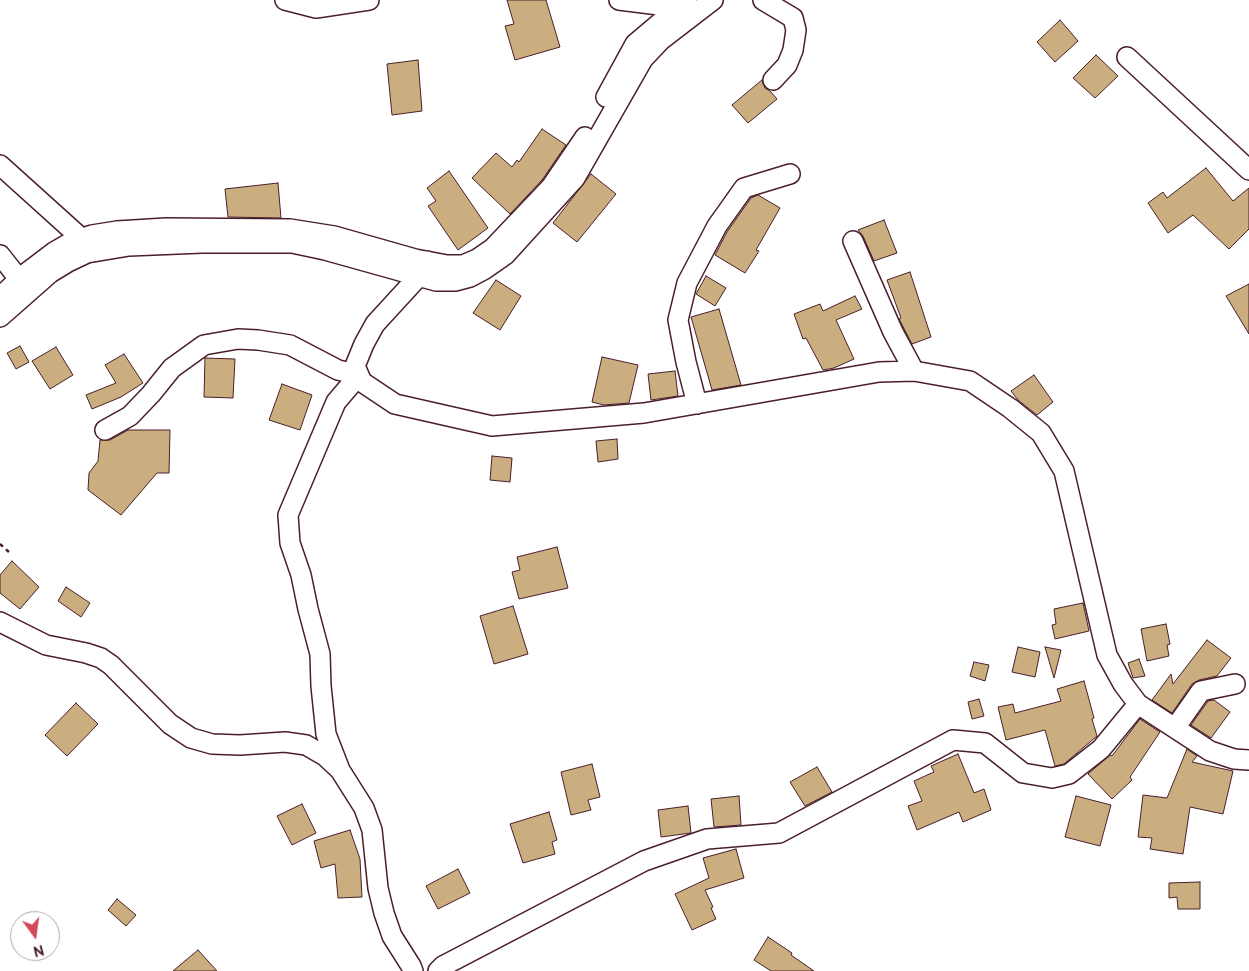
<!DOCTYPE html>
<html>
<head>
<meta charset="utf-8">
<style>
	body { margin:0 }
	#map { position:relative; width:1249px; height:971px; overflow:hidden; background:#fff; font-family:"Balsamiq Sans",sans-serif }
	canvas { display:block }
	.north { position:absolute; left:10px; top:911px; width:50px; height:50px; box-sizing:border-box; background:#fff; border:1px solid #b7a5aa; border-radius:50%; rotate:166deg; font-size:14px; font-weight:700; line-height:20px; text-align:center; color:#4a1f2b }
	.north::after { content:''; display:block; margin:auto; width:18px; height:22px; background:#d1495b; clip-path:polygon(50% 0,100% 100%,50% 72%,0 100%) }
</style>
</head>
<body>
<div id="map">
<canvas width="1249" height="971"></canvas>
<div class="north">N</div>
</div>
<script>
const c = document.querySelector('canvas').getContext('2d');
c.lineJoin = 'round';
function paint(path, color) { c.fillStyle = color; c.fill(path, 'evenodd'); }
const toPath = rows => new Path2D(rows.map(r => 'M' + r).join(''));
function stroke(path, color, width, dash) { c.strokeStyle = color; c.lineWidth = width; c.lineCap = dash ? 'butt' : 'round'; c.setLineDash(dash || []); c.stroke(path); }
const building = toPath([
	[507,0,546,0,560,47,515,60,505,26,514,24,507,0],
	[1060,20,1078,41,1055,62,1037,42,1060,20],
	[1096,55,1118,76,1095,98,1073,78,1096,55],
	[418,60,422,111,392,115,387,64,418,60],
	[762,80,765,88,770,91,777,99,748,123,732,105,762,80],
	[542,129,566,145,542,180,510,214,472,178,496,153,512,167,517,160,519,162,542,129],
	[1206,168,1233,201,1249,188,1249,229,1229,249,1193,215,1168,233,1148,203,1163,192,1167,198,1206,168],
	[449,171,488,228,458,250,428,206,436,201,427,188,449,171],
	[591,174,616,194,577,242,553,223,591,174],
	[278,183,281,218,228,217,225,189,278,183],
	[758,195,780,208,756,250,759,251,745,273,715,255,727,232,751,198,758,195],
	[884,220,897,253,874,261,863,236,858,230,884,220],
	[910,272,931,337,912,344,899,319,901,318,887,280,910,272],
	[706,276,726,288,715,306,696,294,706,276],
	[496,280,521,296,500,330,473,313,496,280],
	[1249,284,1249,334,1226,296,1249,284],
	[855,296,862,309,836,320,854,359,834,368,823,370,806,338,803,339,794,314,820,304,823,311,855,296],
	[719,309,741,385,712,390,691,317,719,309],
	[20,346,29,362,16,369,7,353,20,346],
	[56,347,73,375,50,389,32,361,56,347],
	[124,354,143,383,121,397,92,409,86,395,116,383,105,365,124,354],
	[602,357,638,365,629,403,604,405,592,402,602,357],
	[205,358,235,359,233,398,204,397,205,358],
	[675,371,678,396,651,400,648,374,675,371],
	[1034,375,1053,402,1037,415,1018,400,1011,391,1034,375],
	[282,384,312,395,300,430,269,420,282,384],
	[128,430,170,430,169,473,157,473,121,515,88,490,89,473,98,461,100,440,110,440,128,430],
	[617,439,618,459,598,462,596,441,617,439],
	[492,456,512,458,510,482,490,480,492,456],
	[557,547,568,588,519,599,512,572,520,570,517,557,557,547],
	[12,561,39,587,20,609,0,593,0,575,12,561],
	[66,587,90,603,81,617,58,601,66,587],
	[1083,603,1089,631,1055,639,1052,625,1056,624,1054,609,1083,603],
	[513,606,528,654,494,664,480,616,513,606],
	[1166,624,1170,644,1167,645,1169,656,1147,661,1141,629,1166,624],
	[1207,640,1231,658,1217,676,1199,680,1192,684,1172,713,1152,700,1171,674,1173,684,1207,640],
	[1018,647,1040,652,1035,677,1012,672,1018,647],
	[1045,647,1061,650,1054,678,1045,647],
	[1139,659,1145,676,1133,678,1128,663,1139,659],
	[974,662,989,665,985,681,970,676,974,662],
	[1084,681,1094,718,1092,719,1097,736,1064,764,1055,766,1045,730,1006,740,998,707,1013,704,1015,713,1061,701,1057,689,1084,681],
	[979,699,984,716,972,719,968,702,979,699],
	[1214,700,1230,712,1211,738,1191,725,1208,701,1214,700],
	[76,703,98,724,67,756,45,735,76,703],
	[1140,719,1160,732,1130,777,1132,780,1112,799,1088,774,1110,755,1112,756,1140,719],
	[1187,749,1197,756,1192,762,1233,771,1223,814,1190,807,1183,854,1150,849,1152,838,1138,837,1143,795,1167,798,1187,749],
	[958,754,974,793,984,789,991,810,963,822,959,812,917,830,908,806,922,801,914,781,934,772,931,766,958,754],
	[592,764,600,797,588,800,591,810,571,815,561,772,592,764],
	[817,767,832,792,805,806,790,782,817,767],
	[739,796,741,825,714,827,711,799,739,796],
	[1076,796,1111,805,1100,846,1065,837,1076,796],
	[302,804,316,833,292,845,277,816,302,804],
	[688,806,691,833,661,837,658,810,688,806],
	[549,812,557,840,552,842,555,854,523,863,510,824,549,812],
	[350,830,360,859,362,897,338,898,335,864,321,868,314,841,350,830],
	[736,849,744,878,705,890,713,907,711,908,716,919,692,930,675,894,709,878,703,858,736,849],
	[458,869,470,893,438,909,426,886,458,869],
	[1200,882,1200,909,1178,909,1177,897,1169,898,1169,883,1200,882],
	[117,899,136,915,126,926,108,910,117,899],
	[768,937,792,953,791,955,814,971,771,971,754,960,768,937],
	[198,950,217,971,173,971,198,950]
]);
paint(building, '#caae7f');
stroke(building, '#4a1f2b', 1);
const minor = toPath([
	[285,0,316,8,369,0],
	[619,0,659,5,681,0],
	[763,0,793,18,796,30,793,50,787,65,773,80],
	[1127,57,1249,170],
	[606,97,635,44,687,0],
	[0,165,81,238,84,247],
	[853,241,893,332,914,371],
	[0,255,26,288],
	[427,261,419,276,375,324,364,344,355,366,362,382,395,404,492,426,644,413,879,372,914,371,970,381,1010,408,1041,433,1064,471,1107,655,1123,684,1138,704,1210,751,1234,759,1249,760],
	[0,297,25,274,54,252,73,241,92,235,117,231,166,228,290,229,334,236,415,259,447,265,463,265,477,259,493,248,551,187,585,137],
	[0,317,50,273,68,262,87,253,129,246,202,243,292,243,325,250,436,281,455,281,470,277,485,269,505,255,575,178,643,59,661,40,713,0],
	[697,404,686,362,678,320,687,283,717,226,744,188,790,174],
	[105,430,130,416,151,394,172,368,204,345,238,339,258,340,290,345,338,370,359,375,336,402,288,515,290,543,301,575,308,609,320,654,321,686,326,734,340,770],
	[0,622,46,645,86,653,101,658,111,665,170,724,191,738,212,744,240,745,285,742,306,745,325,756,340,770,364,808,372,830,378,888,384,913,392,936,411,966,413,971],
	[1175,728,1201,691,1235,684],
	[438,971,443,966,644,861,707,839,779,833,953,740,985,743,1023,773,1052,778,1069,774,1101,749,1138,704]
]);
stroke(minor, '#4a1f2b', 22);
stroke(toPath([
	[0,544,10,553]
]), '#4a1f2b', 2.5, [4, 4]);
stroke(minor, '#fff', 19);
</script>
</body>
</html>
